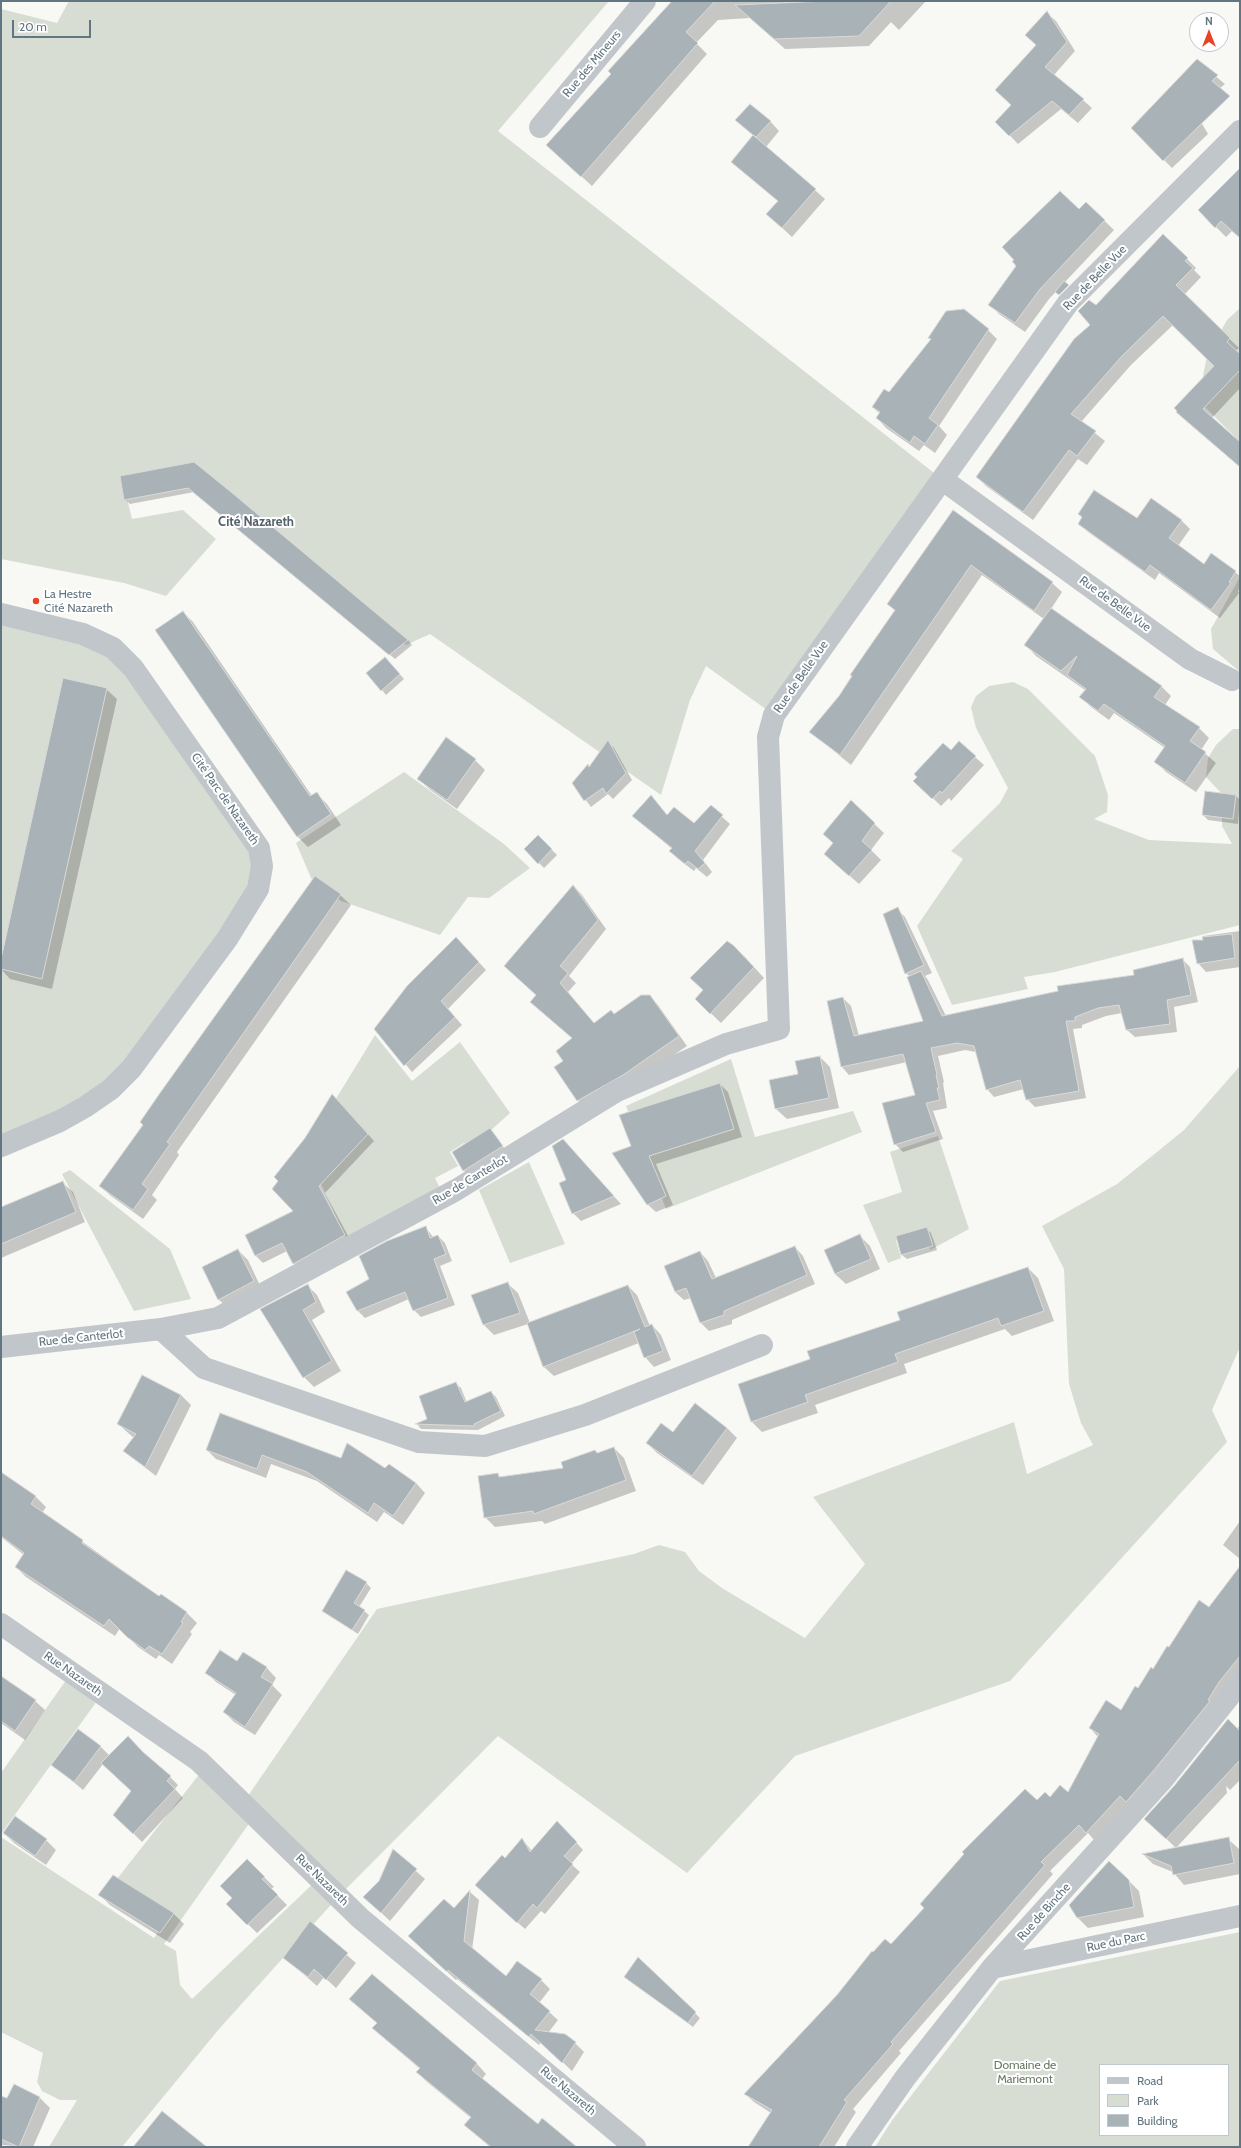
<!DOCTYPE html>
<html>
<head>
<meta charset="utf-8">
<style>
	body { margin:0 }
	#map { position:relative; width:1241px; height:2148px; overflow:hidden; background:#f8f8f5; font-family:Cabin,sans-serif }
	canvas { display:block }
	.frame { position:absolute; inset:0; border:2px solid #627681; pointer-events:none }
	.legend { position:absolute; left:1099px; top:2064px; width:130px; height:72px; box-sizing:border-box; background:#fff; border:1px solid #c0c8cd; margin:0; padding:5px 7px; list-style:none; font-size:12px; color:#627681 }
	.legend li { display:flex; align-items:center; gap:8px; height:20px }
	.legend b { width:20px; border:1px solid #c0c8cd }
	.north { position:absolute; left:1189px; top:12px; width:40px; height:40px; box-sizing:border-box; background:#fff; border:1px solid #c0c8cd; border-radius:50%; rotate:0deg; font-size:11px; font-weight:700; line-height:16px; text-align:center; color:#627681 }
	.north::after { content:''; display:block; margin:auto; width:14px; height:18px; background:#e84325; clip-path:polygon(50% 0,100% 100%,50% 72%,0 100%) }
	.scale { position:absolute; left:12px; top:20px; width:79px; height:18px; box-sizing:border-box; border:2px solid #627681; border-top:0; padding-left:5px; font-size:12px; line-height:14px; white-space:nowrap; color:#627681; -webkit-text-stroke:3px #fff; paint-order:stroke }
</style>
</head>
<body>
<div id="map">
<canvas width="1241" height="2148"></canvas>
<div class="frame"></div>
<ul class="legend">
<li><b style="height:5px;background:#c1c6ca"></b>Road</li>
<li><b style="height:11px;background:#d8ddd4"></b>Park</li>
<li><b style="height:11px;background:#a8b2b7"></b>Building</li>
</ul>
<div class="north">N</div>
<div class="scale">20 m</div>
</div>
<script>
const c = document.querySelector('canvas').getContext('2d');
c.lineJoin = 'round';
function paint(path, color) { c.fillStyle = color; c.fill(path, 'evenodd'); }
const toPath = rows => new Path2D(rows.map(r => 'M' + r).join(''));
function stroke(path, color, width, dash) { c.strokeStyle = color; c.lineWidth = width; c.lineCap = dash ? 'butt' : 'round'; c.setLineDash(dash || []); c.stroke(path); }
function drawText(font, color, halo, rows, align = 'center') {
  c.font = font + ' Cabin,sans-serif'; c.lineWidth = 4; c.setLineDash([]); c.textBaseline = 'middle'; c.strokeStyle = halo; c.fillStyle = color; for (const [text, x, y, turn = 0] of rows) {
    c.save(); c.translate(x, y); c.rotate((+turn || 0) * Math.PI / 180); c.textAlign = isNaN(turn) ? turn : align; if (halo) c.strokeText(text, 0, 0); c.fillText(text, 0, 0); c.restore();
  }
}
paint(toPath([
	[69,1,609,1,498,131,943,480,774,715,706,666,690,700,661,795,430,634,406,645,194,467,123,482,132,519,183,510,216,539,166,596,124,583,1,559,1,9,57,23],
	[1240,308,1240,450,1234,436,1201,403,1201,386,1207,356,1227,320],
	[1240,577,1240,672,1213,649,1211,629],
	[1,620,99,640,264,865,112,1090,1,1146],
	[1013,682,1028,689,1095,756,1108,795,1107,812,1094,819,1149,840,1232,844,1222,826,1222,794,1206,777,1208,758,1216,745,1233,729,1240,729,1240,925,1055,972,1024,977,1028,989,952,1005,917,926,963,859,951,851,1000,803,1008,788,976,728,971,707,976,696,989,686],
	[404,772,504,844,530,868,489,898,468,897,440,935,341,901,312,880,296,843],
	[375,1035,412,1081,460,1042,510,1113,469,1150,464,1143,450,1152,458,1166,435,1178,444,1196,350,1247,311,1162,334,1102],
	[731,1059,755,1137,853,1111,862,1132,666,1209,626,1106],
	[1239,1067,1240,1347,1212,1410,1227,1442,1010,1681,795,1756,687,1873,498,1736,338,1897,219,2029,122,2147,49,2147,77,2100,60,2100,42,2091,37,2082,43,2053,1,2032,1,1837,154,1938,166,1920,113,1884,205,1767,243,1803,377,1609,634,1554,659,1545,685,1552,699,1571,722,1588,805,1638,865,1564,813,1497,1014,1422,1027,1474,1093,1445,1081,1423,1069,1384,1064,1269,1042,1226,1117,1184,1157,1152,1184,1130],
	[255,1815,319,1878,192,1999,180,1985,176,1951,164,1944],
	[938,1136,969,1229,930,1250,925,1233,896,1241,901,1258,888,1263,863,1205,902,1192,890,1152],
	[529,1162,565,1244,510,1263,479,1190],
	[70,1170,170,1249,191,1299,134,1311,62,1174],
	[71,1673,102,1694,1,1834,1,1773],
	[1240,1932,1240,2147,875,2147,893,2119,1000,1981],
	[1100,2065,1228,2065,1228,2135,1100,2135]
]), '#d8ddd4');
paint(toPath([
	[673,1,783,1,786,4,842,1,926,1,899,30,891,22,869,46,785,49,750,18,718,20,696,43,707,54,592,186,558,155,612,74],
	[1047,13,1056,21,1075,51,1054,75,1092,108,1078,123,1061,109,1018,144,997,122,1012,105,1037,45],
	[1197,61,1225,84,1194,110,1208,134,1172,168,1132,128],
	[736,120,770,121,779,131,766,147,825,199,792,237,767,214,779,202,732,162,754,136],
	[1240,169,1240,238,1232,231,1226,237,1199,210],
	[1086,203,1114,230,1049,299,1025,332,999,314,990,304],
	[1187,259,1196,268,1194,270,1201,277,1184,295,1239,348,1235,351,1240,356,1240,388,1212,418,1240,443,1240,467,1186,421,1215,366,1173,325,1131,365,1081,422,1105,441,1087,465,1078,459,1033,520,986,486,977,477,1092,326,1097,307],
	[988,330,997,339,939,426,947,435,935,453,924,445,919,451,886,428,877,418,880,414,873,407,889,393,931,340,929,338],
	[194,463,408,640,412,645,395,659,194,492,130,504,125,499],
	[953,511,1052,583,1062,592,1051,609,1161,686,1171,696,1165,705,1199,728,1209,738,1201,750,1216,763,1196,792,1166,772,1156,762,1165,748,1114,713,1109,720,1091,707,1081,697,1085,690,1036,656,1026,645,1044,619,982,575,851,765,811,732,839,696,895,611,888,604],
	[1138,519,1181,520,1190,529,1178,546,1204,565,1212,555,1240,576,1240,587,1238,591,1239,593,1220,618,1159,573,1155,580,1088,532,1079,523],
	[183,612,193,622,312,796,317,794,327,804,341,825,308,847,298,837,156,630],
	[390,663,404,679,386,695,382,690],
	[106,689,117,699,52,989,10,979,1,969,1,964],
	[608,742,614,748,632,780,613,799,608,794,591,807,573,783,588,766,590,768],
	[951,752,975,757,984,765,951,801,949,798,941,806,915,781],
	[475,760,485,770,457,809,429,789,419,779],
	[651,796,668,816,694,824,711,807,730,824,703,860,712,872,707,877,696,868,694,871,678,859,670,851,672,849,634,816],
	[1236,796,1240,800,1238,824,1208,820,1203,815],
	[851,802,884,833,871,850,881,860,859,884,825,854,834,844],
	[538,836,557,855,544,868,525,849],
	[315,877,340,895,351,905,177,1152,179,1155,152,1195,157,1200,143,1219,111,1196,100,1186],
	[574,886,582,895,606,929,569,976,576,983,568,992,594,1024,611,1011,615,1014,649,996,658,1005,687,1046,633,1083,587,1110,578,1100,565,1061,573,1039,531,1002,537,996,505,966],
	[897,909,905,917,932,973,925,976,928,980,946,1016,1135,976,1182,959,1190,967,1198,1002,1174,1007,1177,1032,1135,1037,1127,1030,1122,1013,1106,1016,1082,1025,1082,1028,1073,1029,1086,1098,1035,1107,1027,1099,1024,1089,994,1097,987,1089,976,1052,965,1050,938,1056,944,1082,943,1083,947,1108,933,1111,943,1139,903,1152,895,1144,916,1096,907,1062,849,1075,842,1067,828,1002,843,998,851,1006,859,1036,924,1021,910,977,906,973],
	[1240,931,1240,967,1206,972,1198,963,1203,936],
	[464,946,486,970,448,1009,462,1025,412,1072,376,1029],
	[744,956,764,978,721,1023,696,999,704,990],
	[820,1057,830,1067,839,1108,787,1119,776,1109,799,1075],
	[720,1084,728,1092,742,1137,656,1164,673,1205,656,1212,647,1204,632,1146],
	[339,1102,374,1141,325,1193,352,1243,301,1270,294,1263,287,1251,263,1263,256,1256,246,1235,295,1211],
	[494,1134,507,1152,468,1175,464,1171],
	[570,1148,621,1204,581,1221,573,1213],
	[62,1182,73,1192,85,1222,1,1258,1,1209],
	[425,1227,434,1238,438,1236,445,1243,452,1261,440,1266,455,1305,421,1317,414,1310,409,1299,365,1318,358,1311,348,1292,370,1279],
	[926,1228,931,1233,937,1250,907,1259,902,1255],
	[860,1236,870,1246,880,1269,846,1284,835,1274,825,1250],
	[795,1247,803,1256,815,1284,732,1320,732,1324,709,1331,700,1322,691,1298,684,1300,675,1292,700,1252,708,1261,716,1278],
	[238,1250,248,1260,263,1292,229,1309,218,1299],
	[1028,1268,1038,1278,1054,1321,1012,1336,1005,1329,904,1364,907,1373,815,1405,818,1413,762,1432,752,1422,739,1385,811,1360],
	[507,1283,518,1293,530,1323,628,1286,637,1295,650,1326,652,1325,661,1335,671,1360,654,1367,645,1357,639,1343,554,1376,544,1367,528,1324,494,1335,484,1325,472,1295],
	[307,1285,317,1295,325,1312,312,1320,341,1371,314,1387,304,1377,262,1310],
	[456,1384,461,1388,467,1403,491,1392,496,1397,505,1416,478,1430,421,1429,417,1424,428,1419],
	[181,1395,191,1405,156,1476,124,1451,134,1438,118,1424],
	[727,1428,737,1438,703,1485,657,1453,647,1443],
	[614,1448,624,1458,636,1491,545,1524,542,1521,495,1527,485,1517,498,1474,501,1478,565,1469,595,1451,598,1454],
	[207,1450,342,1459,385,1470,416,1483,425,1493,403,1525,384,1512,377,1522,317,1481,271,1464,266,1478,216,1459],
	[1,1473,36,1497,46,1507,42,1513,160,1597,187,1613,197,1623,190,1632,192,1634,172,1664,159,1655,156,1659,138,1647,120,1628,115,1636,26,1577,16,1567,24,1555,1,1537],
	[1240,1521,1240,1559,1223,1545],
	[1240,1568,1240,1674,1095,1841,1088,1833,1050,1871,1053,1874,899,2051,901,2053,853,2109,856,2112,834,2147,749,2147,771,2113,754,2102,745,2094,838,1995,873,1953,891,1946,1037,1801,1068,1794,1098,1737,1090,1728,1121,1711,1169,1649,1210,1609],
	[366,1583,371,1588,359,1607,369,1615,358,1634,323,1611],
	[244,1653,267,1668,276,1678,272,1685,282,1695,255,1735,234,1722,224,1712,236,1695,216,1682,206,1672,237,1663],
	[1,1677,35,1701,45,1710,25,1740,1,1723],
	[1240,1725,1240,1780,1230,1790,1226,1786,1227,1793,1176,1848,1155,1828],
	[100,1746,110,1756,170,1777,178,1785,175,1789,183,1798,142,1842,114,1814,132,1791,103,1764,83,1790,53,1765],
	[565,1830,583,1850,571,1864,580,1872,545,1914,541,1911,525,1929,483,1892,505,1859,522,1839,532,1851],
	[4,1833,46,1840,56,1850,46,1865,14,1843],
	[1228,1839,1239,1849,1240,1874,1184,1885,1173,1872,1153,1864,1144,1855],
	[393,1851,425,1879,390,1921,374,1906],
	[247,1860,274,1887,271,1889,287,1905,257,1933,227,1904,234,1898],
	[1129,1881,1139,1891,1144,1917,1088,1928,1078,1918],
	[470,1892,479,1900,472,1950,506,1978,541,1980,550,1989,539,2003,558,2020,548,2033,575,2043,584,2052,572,2071,541,2042,539,2045,457,1979,456,1980,409,1936,454,1910],
	[100,1895,173,1913,184,1924,170,1943,110,1905],
	[310,1923,356,1963,336,1988,324,1977,317,1986,284,1957],
	[638,1959,700,2018,693,2027,625,1977],
	[373,1975,477,2064,486,2074,482,2079,556,2147,490,2147,476,2135,466,2125,471,2118,427,2082,417,2072,420,2069,384,2038,374,2028,378,2024,350,1999],
	[14,2086,40,2098,50,2108,33,2147,1,2145,1,2108]
]), '#0003');
const building = toPath([
	[672,1,715,1,686,32,698,43,581,177,546,145,611,74,608,71,672,1],
	[827,1,891,1,859,36,774,39,735,5,827,1],
	[1047,11,1067,42,1045,67,1084,99,1069,115,1052,101,1009,136,995,122,1011,105,995,90,1036,45,1025,35,1047,11],
	[1197,59,1218,75,1212,81,1230,96,1163,161,1131,128,1197,59],
	[750,104,771,121,756,137,753,135,816,189,782,228,766,214,778,201,731,162,753,135,735,120,750,104],
	[1240,168,1240,238,1221,221,1215,228,1198,210,1240,168],
	[1060,191,1079,209,1086,202,1105,220,1040,289,1015,323,988,305,1016,266,1012,261,1014,260,1002,247,1060,191],
	[1163,234,1188,258,1185,261,1193,268,1176,285,1230,338,1227,342,1240,354,1240,370,1203,409,1240,442,1240,467,1176,412,1177,411,1174,408,1214,366,1163,316,1122,356,1071,414,1096,431,1077,456,1069,450,1023,512,976,477,1074,339,1090,325,1078,311,1089,300,1096,305,1163,234],
	[1064,281,1069,285,1059,295,1055,292,1064,281],
	[964,309,989,329,929,418,938,425,925,444,914,436,910,443,876,418,880,412,872,407,884,389,889,392,931,339,928,338,946,311,964,309],
	[194,462,231,492,408,640,389,655,188,488,124,500,120,476,194,462],
	[1094,490,1137,518,1151,498,1182,520,1169,538,1204,564,1211,553,1236,571,1229,582,1231,583,1211,610,1150,565,1145,572,1078,524,1082,517,1078,514,1094,490],
	[953,510,1053,582,1034,611,971,565,840,755,809,732,839,696,852,676,850,675,895,610,887,604,953,510],
	[1051,608,1162,686,1154,697,1200,727,1190,741,1206,752,1185,783,1154,762,1165,746,1104,704,1098,711,1079,697,1086,689,1067,675,1077,656,1061,671,1024,645,1051,608],
	[183,611,310,796,317,792,331,814,297,837,155,630,183,611],
	[385,657,400,674,381,691,366,673,385,657],
	[63,678,107,688,42,979,1,969,1,959,63,678],
	[446,737,476,759,447,800,417,779,446,737],
	[608,740,626,773,606,794,603,788,584,801,572,783,588,764,589,767,608,740],
	[959,741,976,756,942,793,940,791,932,799,913,781,917,777,914,774,943,743,951,750,959,741],
	[1205,791,1236,795,1233,819,1202,815,1205,791],
	[651,795,667,815,674,807,694,823,711,805,723,815,695,851,705,863,698,869,688,861,685,864,669,851,672,848,632,816,651,795],
	[851,800,875,823,862,841,872,850,849,876,824,854,833,843,823,834,851,800],
	[538,835,552,849,538,864,524,849,538,835],
	[315,876,341,894,167,1142,170,1144,142,1184,148,1189,133,1210,99,1186,143,1125,140,1122,160,1093,315,876],
	[573,885,598,920,560,966,568,973,560,983,594,1023,611,1010,614,1014,641,995,650,995,679,1036,623,1075,577,1101,554,1067,563,1061,556,1051,572,1038,530,1002,536,995,504,966,573,885],
	[898,907,924,965,905,974,883,914,898,907],
	[1232,934,1235,958,1197,964,1192,940,1203,940,1202,937,1232,934],
	[456,937,479,962,441,1001,455,1017,404,1066,374,1029,407,986,456,937],
	[727,941,733,945,754,967,710,1014,695,999,703,990,690,978,727,941],
	[1183,958,1191,995,1167,1000,1170,1024,1126,1030,1119,1005,1098,1008,1075,1017,1075,1021,1066,1021,1079,1091,1026,1100,1020,1080,986,1090,974,1046,957,1043,931,1048,937,1075,936,1075,939,1088,937,1088,940,1100,926,1103,936,1132,894,1145,882,1103,915,1095,903,1054,841,1067,827,1001,843,997,854,1036,923,1021,907,977,921,971,942,1016,1058,991,1057,986,1134,975,1133,970,1183,958],
	[820,1056,829,1098,775,1109,769,1080,798,1074,795,1061,820,1056],
	[720,1083,734,1129,649,1156,666,1196,647,1205,612,1153,631,1146,619,1115,720,1083],
	[332,1094,368,1134,319,1186,345,1235,293,1264,282,1243,255,1256,245,1235,293,1211,272,1189,278,1181,274,1177,305,1138,332,1094],
	[490,1128,503,1146,463,1171,452,1152,490,1128],
	[563,1139,614,1196,572,1214,559,1183,566,1180,552,1146,563,1139],
	[63,1181,76,1212,1,1244,1,1207,63,1181],
	[426,1226,430,1238,438,1235,446,1254,434,1259,448,1298,413,1311,405,1292,357,1311,346,1292,369,1279,359,1256,387,1241,426,1226],
	[927,1227,933,1246,901,1255,896,1236,927,1227],
	[860,1234,871,1259,835,1274,824,1250,860,1234],
	[795,1246,807,1275,724,1311,724,1315,700,1323,686,1288,675,1292,664,1266,700,1251,712,1279,795,1246],
	[238,1249,254,1281,218,1300,202,1267,238,1249],
	[1028,1267,1044,1311,1001,1326,998,1318,895,1354,898,1362,805,1395,808,1402,751,1422,738,1384,810,1359,807,1351,900,1320,897,1312,1028,1267],
	[508,1282,520,1313,483,1325,471,1295,508,1282],
	[308,1284,316,1302,303,1310,332,1361,303,1378,260,1309,308,1284],
	[628,1285,645,1327,652,1324,663,1351,644,1358,634,1332,640,1329,543,1367,527,1323,628,1285],
	[142,1375,181,1395,145,1467,123,1451,136,1434,117,1424,142,1375],
	[456,1382,465,1402,491,1391,501,1411,474,1424,474,1426,415,1424,427,1419,419,1396,456,1382],
	[695,1403,727,1428,692,1476,646,1443,661,1423,673,1432,695,1403],
	[220,1413,341,1458,347,1443,385,1468,389,1464,416,1483,393,1516,374,1503,368,1513,307,1472,262,1455,257,1469,206,1450,220,1413],
	[614,1447,626,1480,534,1514,533,1511,484,1518,478,1476,498,1473,499,1477,563,1468,561,1462,595,1450,597,1453,614,1447],
	[1,1472,36,1496,31,1504,83,1540,82,1543,159,1596,161,1594,187,1612,181,1622,183,1623,162,1654,149,1646,145,1650,127,1637,109,1619,104,1626,15,1567,24,1553,1,1536,1,1472],
	[1240,1566,1240,1656,1219,1682,1208,1700,1210,1701,1154,1770,1126,1802,1120,1796,1086,1833,1079,1825,1041,1862,1045,1865,891,2042,893,2044,844,2100,847,2102,819,2147,748,2147,772,2110,744,2094,837,1995,872,1951,873,1952,885,1939,891,1944,924,1908,920,1904,964,1854,962,1852,1025,1789,1037,1800,1045,1792,1050,1797,1060,1785,1068,1792,1099,1734,1089,1728,1106,1700,1121,1710,1135,1686,1138,1688,1151,1667,1153,1669,1167,1646,1169,1647,1199,1600,1209,1607,1240,1566],
	[346,1570,367,1582,354,1603,365,1610,352,1630,322,1611,346,1570],
	[220,1650,237,1661,243,1652,267,1667,261,1677,273,1684,245,1727,223,1712,236,1693,205,1673,220,1650],
	[1,1676,36,1700,15,1731,1,1721,1,1676],
	[1228,1719,1240,1731,1240,1760,1166,1839,1144,1819,1174,1786,1228,1719],
	[78,1729,101,1746,74,1782,51,1765,78,1729],
	[128,1736,143,1752,171,1776,167,1781,175,1789,133,1834,113,1815,131,1791,101,1763,128,1736],
	[15,1816,47,1839,35,1856,3,1833,15,1816],
	[557,1821,577,1842,564,1856,573,1864,537,1908,533,1904,517,1923,475,1885,502,1855,505,1858,522,1838,530,1852,557,1821],
	[1229,1837,1234,1863,1173,1875,1171,1866,1142,1854,1229,1837],
	[393,1849,417,1869,381,1913,363,1897,379,1881,393,1849],
	[247,1859,265,1877,262,1879,278,1895,247,1925,226,1904,232,1898,220,1886,247,1859],
	[1109,1861,1129,1880,1134,1907,1077,1918,1069,1905,1109,1861],
	[113,1875,174,1913,160,1933,98,1895,113,1875],
	[470,1890,464,1941,506,1976,517,1961,542,1979,530,1994,550,2011,535,2030,565,2034,576,2042,562,2063,531,2034,529,2037,448,1970,447,1972,408,1936,444,1899,454,1908,470,1890],
	[310,1921,348,1953,326,1980,314,1969,308,1977,283,1958,310,1921],
	[638,1957,696,2012,688,2023,624,1977,638,1957],
	[372,1974,477,2063,472,2070,538,2124,542,2118,577,2147,491,2147,464,2125,471,2117,416,2072,420,2068,372,2028,377,2023,349,1999,372,1974],
	[14,2084,40,2097,19,2147,1,2139,1,2096,7,2098,14,2084],
	[162,2111,207,2147,133,2147,162,2111]
]);
paint(building, '#a8b2b7');
stroke(building, '#dadad7', 1);
stroke(toPath([
	[540,127,645,1],
	[943,480,1190,659,1232,680],
	[1,614,83,634,113,648,133,668,259,848,262,866,258,889,227,939,131,1069,111,1089,85,1107,60,1121,1,1146],
	[161,1329,204,1368,419,1442,485,1446,585,1415,762,1345],
	[1,1347,161,1329,218,1318,456,1190,617,1091,726,1044,779,1029,768,737,774,715,1068,303,1240,131],
	[1,1624,199,1761,360,1918,635,2147],
	[992,1968,1240,1916],
	[857,2147,905,2078,992,1968,1164,1778,1240,1683]
]), '#c1c6ca', 22);
for (const [x, y, r, color] of [
	[36,601,4,"#e84325"]
]) { const dot = new Path2D(); dot.arc(x, y, r, 0, 2 * Math.PI); c.fillStyle = color; c.fill(dot); stroke(dot, '#fff', 1.5); }
drawText('12px', '#627681', '#fff', [
	["Rue des Mineurs",592,64,-50],
	["Rue de Belle Vue",1095,278,-46],
	["Rue de Belle Vue",1115,604,36],
	["Rue de Belle Vue",801,677,-55],
	["Cité Parc de Nazareth",225,799,55],
	["Rue de Canterlot",470,1180,-31],
	["Rue de Canterlot",81,1338,-6],
	["Rue Nazareth",73,1674,35],
	["Rue Nazareth",322,1880,44],
	["Rue de Binche",1044,1912,-48],
	["Rue du Parc",1116,1942,-12],
	["Rue Nazareth",568,2091,40]
]);
drawText('12px', '#627681', '#fff', [
	["La Hestre",44,594],
	["Cité Nazareth",44,608]
], 'left');
drawText('12px', '#677961', '#fff', [
	["Domaine de",1025,2065],
	["Mariemont",1025,2079]
]);
drawText('bold 13px', '#54636c', '#fff', [
	["Cité Nazareth",256,522]
]);
</script>
</body>
</html>
